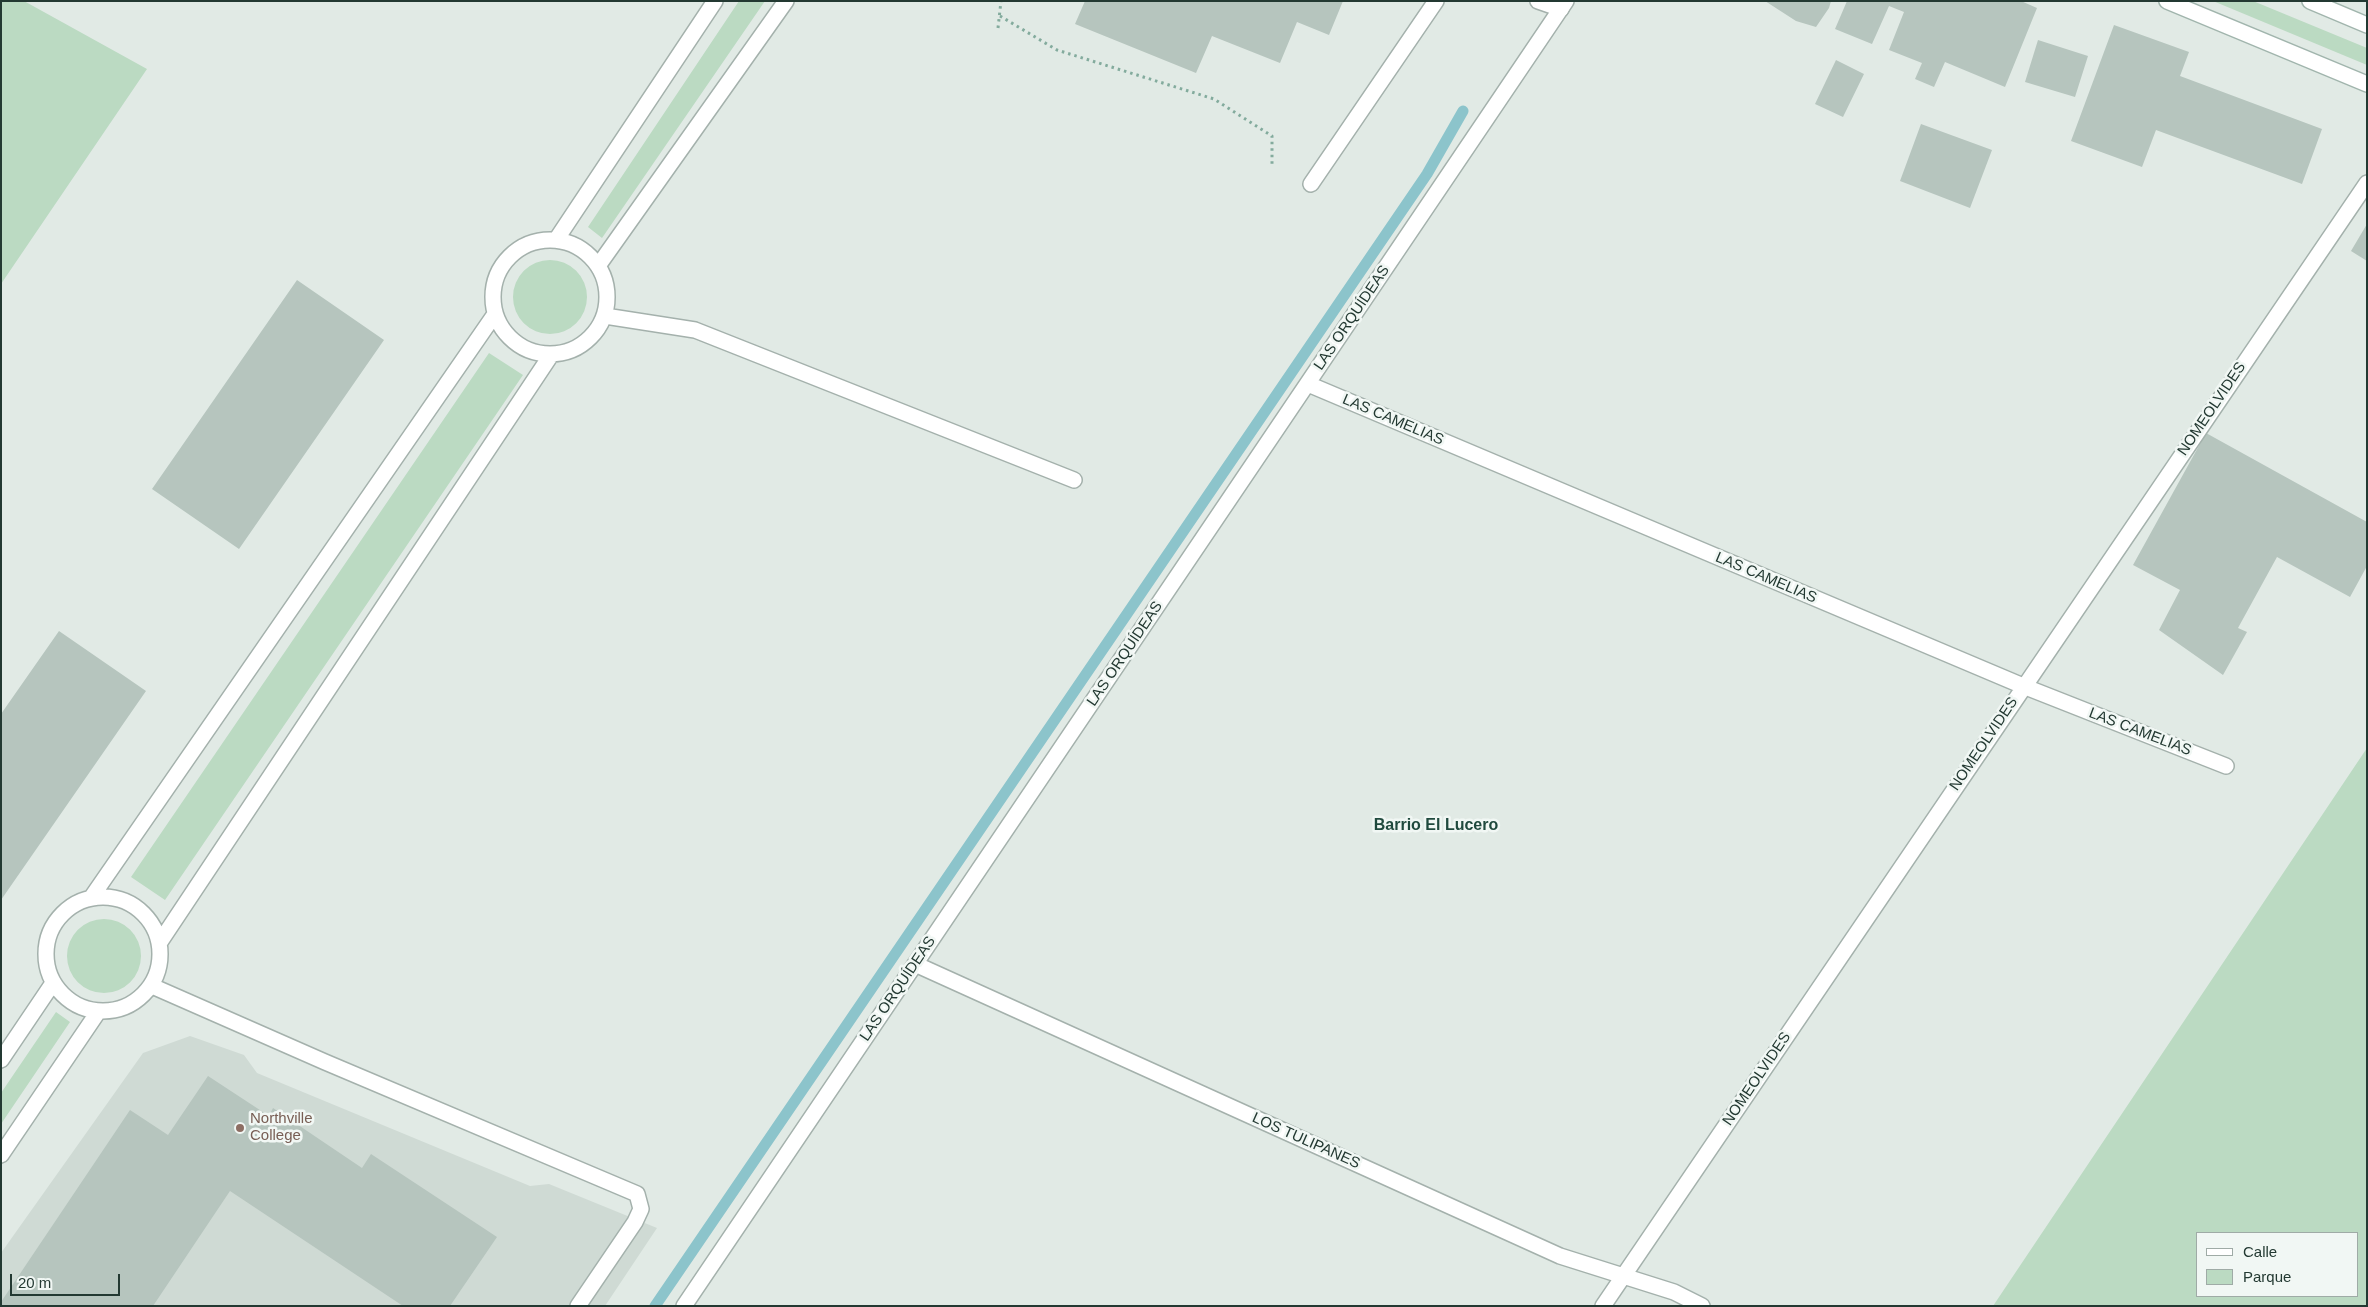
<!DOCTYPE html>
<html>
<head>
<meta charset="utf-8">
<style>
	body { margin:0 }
	#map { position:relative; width:2368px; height:1307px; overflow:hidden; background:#e1eae5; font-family:Helvetica,sans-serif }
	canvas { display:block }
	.frame { position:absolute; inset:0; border:2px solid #233932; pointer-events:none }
	.legend { position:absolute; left:2196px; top:1232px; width:162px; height:65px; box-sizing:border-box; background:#f1f7f4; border:1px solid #9faba6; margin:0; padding:6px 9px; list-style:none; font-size:15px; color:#233932 }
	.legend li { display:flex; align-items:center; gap:10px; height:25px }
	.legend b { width:25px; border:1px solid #9faba6 }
	.scale { position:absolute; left:10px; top:1274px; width:110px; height:22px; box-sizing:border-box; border:2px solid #233932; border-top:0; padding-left:6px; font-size:15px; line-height:18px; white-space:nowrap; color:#233932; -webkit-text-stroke:4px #f1f7f4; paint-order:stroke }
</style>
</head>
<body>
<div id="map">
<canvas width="2368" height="1307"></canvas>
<div class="frame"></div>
<ul class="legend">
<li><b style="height:6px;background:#fff"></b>Calle</li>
<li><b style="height:14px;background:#bbdac2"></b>Parque</li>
</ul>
<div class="scale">20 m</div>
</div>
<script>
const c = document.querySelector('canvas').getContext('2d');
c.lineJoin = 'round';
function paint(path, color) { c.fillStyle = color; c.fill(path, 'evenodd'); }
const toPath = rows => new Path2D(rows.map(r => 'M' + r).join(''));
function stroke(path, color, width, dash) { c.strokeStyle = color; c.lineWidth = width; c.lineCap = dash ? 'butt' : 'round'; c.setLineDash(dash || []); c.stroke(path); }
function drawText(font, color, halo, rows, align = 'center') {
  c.font = font + ' Helvetica,sans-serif'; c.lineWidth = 5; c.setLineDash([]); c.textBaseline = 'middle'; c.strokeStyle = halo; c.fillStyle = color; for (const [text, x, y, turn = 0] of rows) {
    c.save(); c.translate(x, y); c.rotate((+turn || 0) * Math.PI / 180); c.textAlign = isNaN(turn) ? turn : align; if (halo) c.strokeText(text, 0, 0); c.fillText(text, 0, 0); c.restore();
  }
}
paint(toPath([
	[190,1036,244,1055,257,1073,530,1186,549,1184,657,1228,605,1306,1,1306,1,1253,143,1053]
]), '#cfdad4');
paint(toPath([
	[1,1,24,1,147,69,1,284],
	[739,1,765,1,602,238,588,227],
	[2213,1,2253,1,2367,48,2367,65],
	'513 297a37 37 0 1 1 74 0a37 37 0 1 1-74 0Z',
	[489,353,523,375,165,900,131,877],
	[2367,748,2367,1306,1993,1306],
	[2357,1233,2357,1296,2197,1296,2197,1233],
	'67 956a37 37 0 1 1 74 0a37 37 0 1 1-74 0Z',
	[56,1012,70,1022,1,1124,1,1093]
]), '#bbdac2');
stroke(toPath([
	[655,1306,1427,174,1463,111]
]), '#8cc4cb', 11);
paint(toPath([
	[1085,1,1343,1,1329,35,1297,22,1280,63,1212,36,1196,73,1075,24],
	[1765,1,1831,1,1829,8,1816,27,1796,21],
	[1847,1,2021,1,2037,8,2005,87,1945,62,1934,87,1915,79,1922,63,1889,50,1904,12,1889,6,1872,44,1835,29],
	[2114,25,2189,52,2180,76,2322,129,2302,184,2156,130,2142,167,2071,141],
	[2038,40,2088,56,2075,97,2025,82],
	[1836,60,1864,74,1843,117,1815,104],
	[1921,124,1992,150,1970,208,1900,181],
	[2367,224,2367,261,2351,251],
	[297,280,384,340,239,549,152,489],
	[2206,433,2367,522,2367,566,2350,597,2277,557,2238,628,2247,632,2223,675,2159,630,2180,590,2133,565],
	[59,631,146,691,1,900,1,714],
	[208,1076,269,1116,273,1108,362,1168,371,1154,497,1237,450,1306,403,1306,230,1191,153,1306,1,1306,1,1302,130,1110,168,1135]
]), '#b6c5be');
const lane = toPath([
	[1538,1,1561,9],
	[1311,184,1436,1],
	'493 297a57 57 0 1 1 114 0a57 57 0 1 1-114 0Z',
	[556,240,715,1],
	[598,266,786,1],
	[605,316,695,330,1074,480],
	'46 954a57 57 0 1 1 114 0a57 57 0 1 1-114 0Z',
	[91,898,495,314],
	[160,942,551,355],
	[152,986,325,1062,637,1194,641,1209,635,1222,578,1306],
	[1,1060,53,983],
	[1,1155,98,1012]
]);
const street = toPath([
	[1308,384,2023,686,2226,766],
	[915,964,1560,1256,1674,1292,1702,1306],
	[684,1306,1566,1],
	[1603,1306,2367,183]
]);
const secondary = toPath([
	[2167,1,2367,84],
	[2310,1,2367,25]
]);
stroke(lane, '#a4b1ac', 18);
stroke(street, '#a4b1ac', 18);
stroke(secondary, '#a1b5ad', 18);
stroke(toPath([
	[1000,16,1057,50,1214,99,1272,136,1272,165],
	[998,28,1001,1]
]), '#83ab9d', 3, [2.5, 4]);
stroke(lane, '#fff', 15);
stroke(street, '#fff', 15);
stroke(secondary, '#fff', 15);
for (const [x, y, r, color] of [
	[240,1128,5,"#8d6e63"]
]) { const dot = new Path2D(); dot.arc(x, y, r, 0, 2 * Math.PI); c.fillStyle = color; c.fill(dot); stroke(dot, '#f1f7f4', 2); }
drawText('15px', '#233932', '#f1f7f4', [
	["LAS ORQUÍDEAS",1352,318,-56],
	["NOMEOLVIDES",2212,409,-56],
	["LAS CAMELIAS",1393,420,23],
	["LAS CAMELIAS",1766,578,23],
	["LAS ORQUÍDEAS",1125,654,-56],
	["LAS CAMELIAS",2140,732,21],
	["NOMEOLVIDES",1984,744,-56],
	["LAS ORQUÍDEAS",898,989,-56],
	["NOMEOLVIDES",1757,1079,-56],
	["LOS TULIPANES",1306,1141,24]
]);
drawText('15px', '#785e54', '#f1f7f4', [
	["Northville",250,1119],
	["College",250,1136]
], 'left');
drawText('bold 16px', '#204a3e', '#f1f7f4', [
	["Barrio El Lucero",1436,826]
]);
</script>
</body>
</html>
